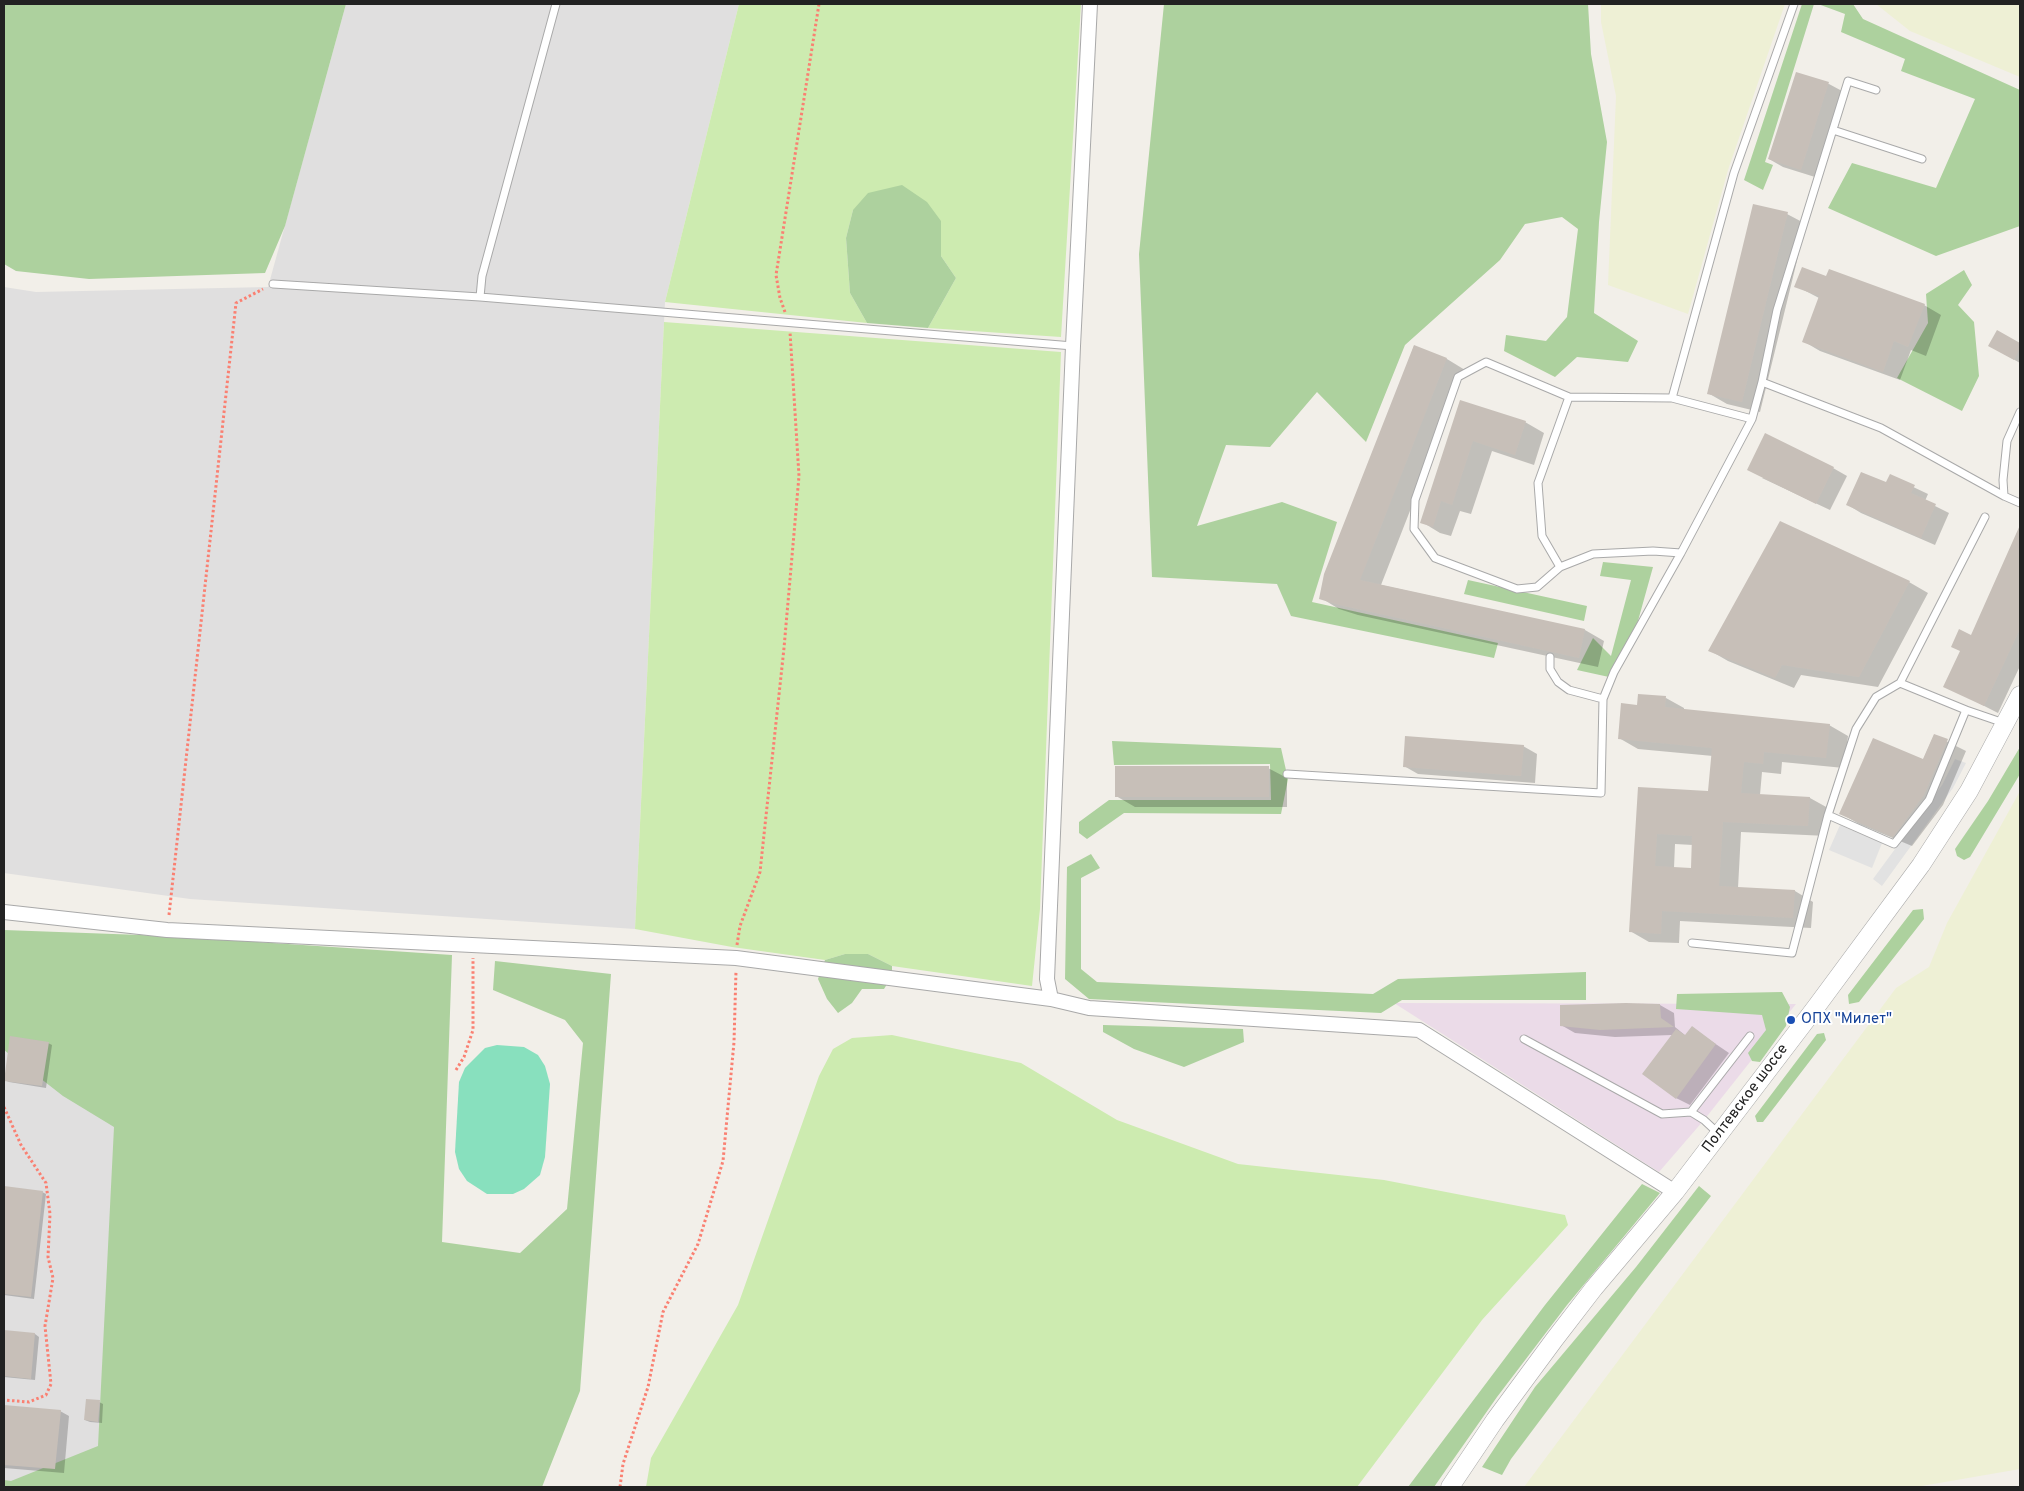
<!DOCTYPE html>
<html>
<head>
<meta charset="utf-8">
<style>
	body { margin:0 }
	#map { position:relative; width:2024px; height:1491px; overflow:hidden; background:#f2efe9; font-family:Overpass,sans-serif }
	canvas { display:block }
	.frame { position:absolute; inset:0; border:5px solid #222; pointer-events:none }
</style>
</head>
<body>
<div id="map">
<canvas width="2024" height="1491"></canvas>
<div class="frame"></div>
</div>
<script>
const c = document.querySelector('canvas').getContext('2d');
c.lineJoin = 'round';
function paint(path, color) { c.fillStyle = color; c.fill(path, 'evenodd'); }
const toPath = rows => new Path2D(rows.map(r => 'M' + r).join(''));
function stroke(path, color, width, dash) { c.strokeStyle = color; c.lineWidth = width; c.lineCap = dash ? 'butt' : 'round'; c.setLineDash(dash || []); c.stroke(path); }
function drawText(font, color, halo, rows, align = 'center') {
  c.font = font + ' Overpass,sans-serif'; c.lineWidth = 4; c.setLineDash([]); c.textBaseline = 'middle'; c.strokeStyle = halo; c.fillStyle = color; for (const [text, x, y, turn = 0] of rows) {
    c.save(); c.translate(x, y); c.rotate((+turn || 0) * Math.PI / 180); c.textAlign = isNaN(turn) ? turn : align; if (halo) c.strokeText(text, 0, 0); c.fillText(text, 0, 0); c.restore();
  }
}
paint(toPath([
	[346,4,739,4,665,302,635,929,190,899,4,873,4,287,36,292,268,287],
	[4,967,209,992,163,1404,54,1487,4,1487]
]), '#e0dfdf');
paint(toPath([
	[1394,1003,1796,1004,1704,1120,1659,1172]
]), '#ebdbe8');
paint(toPath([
	[1601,4,1785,4,1728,170,1688,314,1608,285,1616,96,1601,22],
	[1876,4,2020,4,2020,77,1910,31],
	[2020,791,2020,1469,1916,1487,1524,1487,1896,988,1929,967,1947,923]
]), '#eef0d5');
paint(toPath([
	[739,4,1081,4,1061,337,928,328,956,278,941,256,940,221,853,210,846,238,850,293,867,323,665,302],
	[664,322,1061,352,1040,909,1032,986,892,966,868,954,845,954,825,960,732,947,635,929],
	[892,1035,1021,1063,1117,1120,1238,1164,1384,1180,1565,1215,1568,1225,1482,1320,1357,1487,646,1487,651,1458,738,1305,819,1076,833,1049,852,1038]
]), '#cdebb0');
paint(toPath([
	[4,4,346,4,285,226,265,273,89,279,16,271,4,264],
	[1164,4,1588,4,1591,54,1607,142,1599,222,1594,313,1638,341,1628,362,1577,357,1555,377,1504,351,1506,335,1546,341,1567,317,1578,229,1562,217,1525,224,1500,260,1405,345,1366,442,1317,392,1270,447,1226,445,1197,526,1282,502,1337,522,1312,602,1498,643,1494,658,1291,616,1277,584,1152,577,1139,254],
	[1802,4,1814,4,1765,162,1773,165,1763,190,1744,180],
	[1818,4,1853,4,1863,19,2020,90,2020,226,1936,256,1828,208,1852,163,1936,188,1975,99,1901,71,1905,59,1841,32,1845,14],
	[902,185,927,202,941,221,941,256,956,278,928,328,867,323,850,293,846,238,853,210,868,193],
	[1964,270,1972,285,1958,305,1974,322,1979,376,1962,411,1897,378,1928,323,1926,294],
	[1603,562,1653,567,1636,628,1609,677,1577,670,1593,638,1611,656,1631,580,1600,576],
	[1468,580,1587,606,1584,621,1464,594],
	[1112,741,1281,748,1288,779,1281,814,1124,813,1087,839,1079,833,1079,822,1109,800,1271,800,1270,764,1114,765],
	[2020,747,2020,774,1970,857,1964,860,1957,856,1955,849,1988,801],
	[1091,854,1100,868,1081,878,1081,969,1097,982,1373,994,1398,979,1586,972,1586,1000,1402,1000,1381,1013,1089,999,1065,979,1067,867],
	[1923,909,1924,919,1859,1002,1849,1004,1848,995,1913,910],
	[4,930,168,936,452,955,442,1242,520,1253,567,1209,583,1043,565,1020,493,990,495,961,611,974,580,1391,542,1487,4,1487,4,1480,11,1481,98,1446,114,1127,63,1096,4,1050],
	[845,954,868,954,892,966,892,976,884,989,862,989,852,1003,838,1013,827,999,818,979,825,960],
	[1782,992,1790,1007,1786,1026,1760,1062,1752,1061,1748,1053,1766,1030,1762,1015,1676,1009,1677,994],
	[1103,1025,1243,1029,1244,1042,1184,1067,1134,1049,1103,1032],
	[1824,1033,1826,1040,1763,1122,1757,1122,1755,1116,1817,1034],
	[1642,1184,1660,1193,1567,1305,1497,1397,1434,1487,1408,1487,1545,1305],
	[1699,1186,1711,1196,1640,1287,1511,1459,1502,1475,1482,1467,1535,1387,1636,1267]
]), '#add19e');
paint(toPath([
	[497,1045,524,1047,538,1055,545,1066,550,1084,545,1157,540,1175,524,1189,513,1194,487,1194,467,1181,459,1169,455,1152,459,1082,465,1068,485,1048]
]), '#88e0be');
paint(toPath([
	[1955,759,1966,763,1953,788,1882,886,1873,879,1942,785],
	[1840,825,1882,843,1872,868,1829,850]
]), '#e2e2e2');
paint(toPath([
	[1797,73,1829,84,1842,91,1815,177,1783,167,1769,159],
	[1787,214,1806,224,1760,412,1727,404,1708,393],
	[1826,278,1924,305,1941,315,1926,356,1911,350,1900,380,1820,351,1803,341,1819,298,1796,286],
	[1997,332,2020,345,2020,363,1990,346],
	[1414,346,1447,359,1465,370,1381,585,1585,630,1604,641,1598,667,1358,615,1339,609,1321,598],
	[1461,402,1525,422,1544,433,1534,465,1492,451,1471,514,1460,511,1451,536,1440,533,1422,522],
	[1833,468,1847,476,1830,510,1762,478],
	[1890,476,1928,494,1925,501,1949,513,1935,545,1861,513,1848,505,1887,484],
	[2020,528,2020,666,1998,713,1945,686,1961,651,1972,637],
	[1909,582,1928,593,1878,687,1801,675,1794,688,1728,661,1709,650],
	[1666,698,1684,708,1684,710,1829,725,1848,736,1844,768,1782,762,1781,774,1762,772,1760,795,1810,798,1828,808,1827,836,1741,832,1738,888,1795,891,1813,902,1811,928,1680,921,1679,943,1649,942,1630,931,1639,788,1709,792,1713,756,1638,749,1619,738,1638,706],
	[1675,844,1693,845,1692,869,1674,868],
	[1934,735,1966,751,1943,805,1912,846,1859,824,1840,813,1923,760],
	[1523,746,1537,754,1535,783,1418,774,1404,766],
	[1268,768,1287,778,1287,807,1135,807,1116,796],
	[1660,1005,1674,1013,1675,1027,1686,1036,1692,1028,1729,1053,1690,1105,1676,1098,1672,1035,1615,1037,1575,1033,1561,1025],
	[48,1043,52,1045,46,1088,9,1082,5,1080],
	[4,1188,42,1192,46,1194,34,1299,4,1295],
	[5,1332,35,1334,39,1337,35,1380,4,1377],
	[99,1402,103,1404,102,1423,90,1422,85,1420],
	[4,1406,60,1411,69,1416,64,1473,4,1468]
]), '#0003');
paint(toPath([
	[1796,72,1829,82,1801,170,1768,159],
	[1753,204,1788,212,1742,402,1707,394],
	[1802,267,1826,276,1829,269,1925,304,1908,347,1894,341,1883,372,1802,342,1819,296,1794,287],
	[1997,330,2020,343,2020,348,2014,360,1988,346],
	[1414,345,1447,358,1360,580,1585,629,1579,658,1339,605,1319,599,1324,574],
	[1460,400,1526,421,1515,455,1473,441,1452,505,1441,501,1433,527,1420,523],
	[1765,433,1834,467,1816,504,1747,470],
	[1861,472,1886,482,1890,474,1915,485,1911,493,1936,504,1921,538,1846,505],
	[1780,521,1910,581,1859,677,1782,665,1775,678,1708,651],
	[2020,525,2020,629,1984,706,1943,687,1960,651,1951,647,1959,629,1971,635],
	[1638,694,1666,696,1665,707,1830,724,1826,758,1764,752,1763,764,1744,762,1741,793,1810,797,1808,826,1723,822,1719,886,1795,890,1793,918,1662,911,1661,934,1629,932,1638,787,1708,791,1712,748,1618,739,1621,703,1637,705],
	[1657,834,1692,836,1691,868,1655,866],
	[1934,734,1948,739,1924,795,1893,837,1839,814,1873,738,1923,759],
	[1405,736,1524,745,1521,776,1403,767],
	[1115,766,1269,766,1269,797,1115,797],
	[1626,1003,1660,1004,1661,1018,1674,1027,1600,1030,1560,1026,1560,1005],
	[1692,1026,1716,1044,1676,1099,1642,1074,1676,1029,1685,1035],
	[10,1036,49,1042,42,1086,4,1081],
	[4,1186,43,1191,31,1297,4,1294],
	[4,1330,35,1333,31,1379,4,1376],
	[86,1399,100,1400,98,1422,84,1420],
	[4,1405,61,1410,55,1469,4,1465]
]), '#c7bfb8');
const service = toPath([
	[1833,130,1922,159],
	[273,284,480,297,1073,346],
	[480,297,482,276,556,4],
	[1762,382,1777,310,1848,81,1876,90],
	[1672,398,1569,397,1486,362,1458,377,1415,500,1414,529,1435,558,1517,589,1537,587,1560,567,1593,554,1653,551,1681,553],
	[2020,412,2007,441,2003,480,2004,496,2020,503],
	[1752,419,1672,398,1734,173,1794,4],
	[1985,517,1900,683,1966,710,2004,723],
	[1560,567,1542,536,1538,483,1569,397],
	[1550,657,1550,669,1558,682,1569,690,1603,699],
	[1287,774,1601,793,1603,699,1614,672,1681,553,1752,419,1762,382,1881,428,2004,496],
	[1828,815,1894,844,1929,800,1966,710],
	[1692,943,1792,953,1828,815,1856,729,1876,697,1900,683],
	[1524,1039,1662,1114,1691,1112,1704,1120,1719,1134],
	[1691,1112,1750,1036]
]);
const minor = toPath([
	[4,912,167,930,736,958,1051,999,1089,1008,1419,1030,1675,1192],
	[1051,999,1047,979,1073,346,1090,4]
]);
const tertiary = toPath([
	[1450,1487,1495,1420,1554,1340,1594,1288,1675,1192,1816,1007,1921,865,1969,791,2020,695]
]);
stroke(service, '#a9a9a9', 9);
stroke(minor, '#a9a9a9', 16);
stroke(tertiary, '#a9a9a9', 19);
stroke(toPath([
	[785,312,780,298,776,275,819,4],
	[169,915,236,303,263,289],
	[737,945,740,926,760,872,784,648,799,476,790,332],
	[456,1070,464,1057,473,1030,473,958],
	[4,1107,21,1145,46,1183,50,1214,48,1257,53,1278,45,1326,51,1384,46,1395,29,1402,4,1400],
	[620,1487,623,1464,648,1387,663,1312,698,1244,723,1161,734,1042,736,971]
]), '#fa8072', 3, [2.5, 2.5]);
stroke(service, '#fff', 7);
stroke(minor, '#fff', 14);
stroke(tertiary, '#fff', 18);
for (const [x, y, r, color] of [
	[1791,1020,5,"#1a4fb4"]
]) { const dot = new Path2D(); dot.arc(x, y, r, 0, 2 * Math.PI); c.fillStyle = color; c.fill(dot); stroke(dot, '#fff', 2); }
drawText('15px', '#164399', '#fff', [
	["ОПХ \"Милет\"",1801,1020]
], 'left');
drawText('15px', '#222', '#fff', [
	["Полтевское шоссе",1746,1099,-53]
]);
</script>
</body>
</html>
